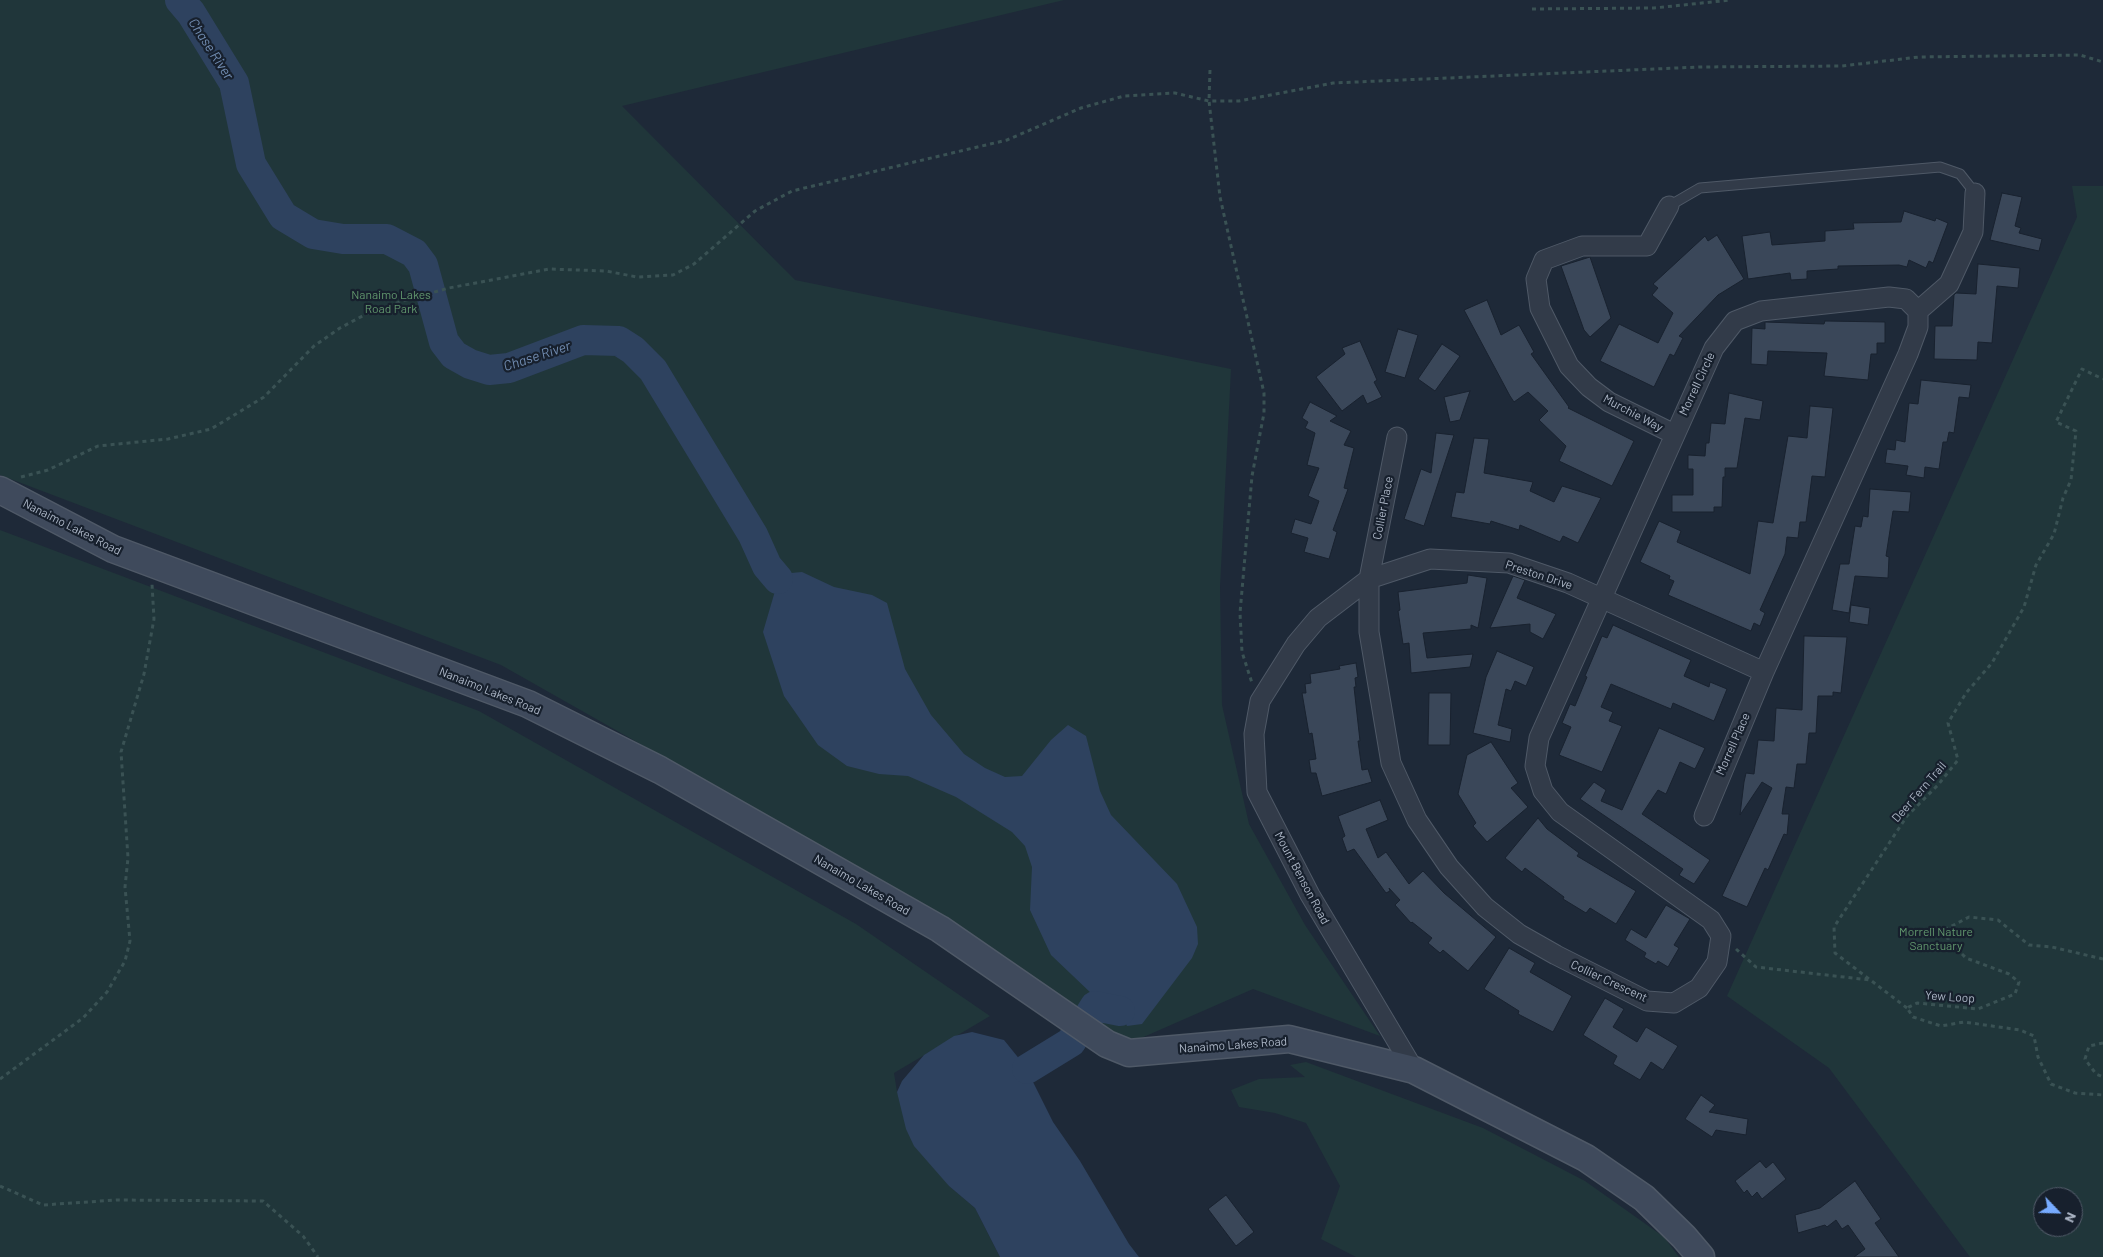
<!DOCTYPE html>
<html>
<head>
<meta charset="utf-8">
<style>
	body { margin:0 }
	#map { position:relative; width:2103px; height:1257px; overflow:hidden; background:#1e2938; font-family:Barlow,sans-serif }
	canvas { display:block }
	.north { position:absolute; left:2033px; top:1187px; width:50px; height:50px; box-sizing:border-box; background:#17202d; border:1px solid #535c6a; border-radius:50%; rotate:114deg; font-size:14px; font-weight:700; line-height:20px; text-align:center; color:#acb6c6 }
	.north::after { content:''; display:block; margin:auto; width:18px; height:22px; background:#77abff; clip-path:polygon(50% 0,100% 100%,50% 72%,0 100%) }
</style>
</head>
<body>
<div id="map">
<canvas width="2103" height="1257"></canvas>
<div class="north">N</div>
</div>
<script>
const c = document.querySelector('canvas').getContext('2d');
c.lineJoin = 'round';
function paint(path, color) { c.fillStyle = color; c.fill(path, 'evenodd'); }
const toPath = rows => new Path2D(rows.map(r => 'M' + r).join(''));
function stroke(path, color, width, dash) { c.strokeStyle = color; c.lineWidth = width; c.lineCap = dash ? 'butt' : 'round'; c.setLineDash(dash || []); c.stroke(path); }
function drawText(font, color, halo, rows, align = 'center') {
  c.font = font + ' Barlow,sans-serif'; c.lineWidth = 4.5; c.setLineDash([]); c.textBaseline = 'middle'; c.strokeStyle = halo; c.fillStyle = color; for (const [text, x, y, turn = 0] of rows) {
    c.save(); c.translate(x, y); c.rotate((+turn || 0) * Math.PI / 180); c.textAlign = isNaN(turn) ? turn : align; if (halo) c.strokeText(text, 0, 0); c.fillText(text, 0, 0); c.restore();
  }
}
paint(toPath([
	[0,0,1064,0,622,106,795,280,1231,369,1220,587,1222,705,1249,824,1305,925,1380,1036,1253,989,1123,1046,882,881,501,665,0,475],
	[2072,186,2103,186,2103,1257,1970,1257,1829,1068,1727,996,2077,217],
	[2043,1197,2073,1197,2073,1227,2043,1227],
	[0,530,479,711,856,924,990,1016,894,1073,897,1092,949,1186,975,1208,1000,1257,0,1257],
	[1306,1062,1483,1128,1585,1181,1664,1237,1679,1257,1356,1257,1321,1239,1340,1186,1306,1123,1275,1113,1239,1107,1231,1090,1259,1079,1305,1077,1290,1065]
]), '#20363a');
paint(toPath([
	[802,572,834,587,872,595,887,603,905,669,931,715,964,754,985,768,1005,777,1022,776,1051,740,1068,725,1086,736,1100,791,1111,815,1177,884,1197,927,1198,944,1192,958,1142,1024,1127,1026,1120,1011,1092,994,1051,955,1030,910,1032,867,1025,846,1012,832,956,797,908,776,879,774,847,766,818,745,784,696,763,632,780,574],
	[972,1032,1004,1040,1025,1066,1053,1122,1080,1161,1129,1244,1139,1257,1000,1257,975,1208,949,1186,914,1146,906,1129,897,1092,902,1081,924,1055,954,1036]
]), '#2e425f');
stroke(toPath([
	[180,0,191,13,234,83,251,164,283,216,313,234,343,239,387,239,414,253,423,265,444,342,454,355,470,364,489,370,509,368,583,340,619,341,633,350,653,370,753,535,767,566,778,579],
	[1090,1014,1095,1006,1120,1011],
	[1027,1069,1071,1042,1080,1027]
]), '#2e425f', 30);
const building = toPath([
	[2002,193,2022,197,2015,226,2021,228,2019,233,2042,239,2039,251,1990,240,2002,193],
	[1904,211,1935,221,1936,218,1948,223,1933,263,1929,261,1926,268,1909,260,1907,267,1899,265,1838,266,1838,269,1807,271,1807,279,1791,280,1790,273,1748,279,1742,236,1770,232,1772,245,1825,241,1825,231,1854,229,1853,223,1901,222,1904,211],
	[1717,235,1744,279,1718,295,1679,336,1683,338,1674,356,1670,354,1654,387,1600,361,1619,324,1658,343,1673,313,1652,295,1658,288,1653,284,1705,236,1708,241,1717,235],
	[1590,257,1611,318,1590,337,1584,330,1561,266,1590,257],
	[1978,264,2020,268,2018,288,1997,286,1992,343,1978,342,1977,360,1934,359,1935,326,1952,326,1954,295,1956,293,1976,294,1978,264],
	[1487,300,1501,335,1519,325,1534,352,1531,354,1569,407,1568,408,1634,441,1612,486,1559,461,1566,446,1539,420,1548,411,1528,392,1514,402,1510,396,1464,310,1487,300],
	[1825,321,1885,322,1885,343,1877,343,1877,354,1871,354,1868,380,1824,376,1827,353,1768,351,1767,365,1751,364,1752,328,1765,329,1765,322,1824,324,1825,321],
	[1398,329,1418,335,1405,378,1385,372,1398,329],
	[1360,341,1377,380,1374,382,1382,397,1367,404,1363,395,1342,411,1316,377,1345,354,1342,348,1360,341],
	[1442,344,1460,356,1435,391,1418,379,1442,344],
	[1921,380,1971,385,1969,398,1959,397,1954,433,1949,432,1947,442,1943,442,1939,469,1925,467,1924,478,1906,475,1908,466,1885,463,1887,449,1895,450,1896,440,1905,442,1909,403,1918,404,1921,380],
	[1470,391,1460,420,1450,422,1444,397,1470,391],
	[1729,393,1763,401,1760,420,1745,418,1737,468,1725,468,1725,477,1723,477,1722,507,1714,507,1714,512,1672,512,1672,495,1693,495,1693,469,1688,469,1688,455,1705,456,1706,443,1709,443,1711,423,1725,424,1729,393],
	[1310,402,1337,416,1330,421,1351,431,1344,445,1354,448,1344,488,1348,489,1333,530,1337,532,1329,559,1304,552,1308,538,1291,533,1295,519,1311,524,1319,501,1308,496,1319,468,1307,465,1315,433,1305,428,1308,422,1302,418,1310,402],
	[1810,406,1833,408,1825,477,1812,476,1806,522,1800,522,1798,538,1787,537,1785,554,1760,610,1765,613,1760,626,1754,623,1751,631,1668,595,1674,581,1669,579,1670,576,1640,562,1659,521,1681,531,1677,542,1750,574,1758,521,1773,523,1788,436,1807,438,1810,406],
	[1436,433,1454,435,1424,526,1404,519,1421,469,1431,473,1436,433],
	[1474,438,1489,439,1484,473,1533,482,1530,491,1554,502,1562,486,1601,498,1578,543,1563,536,1560,542,1520,525,1519,530,1491,521,1490,524,1451,517,1456,492,1464,493,1474,438],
	[1870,489,1911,492,1909,512,1893,511,1886,556,1889,557,1888,578,1855,576,1849,613,1832,610,1840,564,1849,564,1855,526,1861,527,1863,516,1868,517,1870,489],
	[1468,575,1487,578,1478,628,1471,625,1471,629,1423,633,1427,658,1473,654,1470,667,1411,673,1409,643,1403,644,1398,611,1400,610,1398,592,1467,583,1468,575],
	[1513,576,1525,580,1517,598,1556,614,1543,639,1530,632,1530,624,1490,628,1513,576],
	[1851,605,1870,608,1868,625,1849,622,1851,605],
	[1613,625,1691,660,1684,676,1709,687,1710,682,1727,689,1714,721,1673,703,1671,709,1611,684,1601,707,1613,712,1609,721,1622,726,1602,772,1559,755,1571,727,1562,723,1570,704,1575,706,1587,677,1585,676,1602,636,1607,638,1613,625],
	[1804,636,1847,637,1841,693,1833,692,1833,696,1818,696,1816,733,1809,733,1806,764,1797,764,1794,788,1786,787,1782,814,1789,814,1787,835,1784,834,1768,870,1765,868,1747,907,1722,896,1772,788,1762,782,1740,815,1744,782,1746,773,1754,774,1758,740,1774,741,1776,708,1802,710,1804,636],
	[1497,651,1534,667,1526,686,1515,681,1511,691,1506,689,1498,725,1512,729,1510,742,1473,733,1486,677,1497,651],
	[1356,663,1358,677,1355,678,1356,687,1354,687,1360,741,1358,741,1362,770,1368,769,1372,782,1322,796,1316,773,1311,773,1309,760,1316,759,1312,733,1309,734,1302,693,1306,693,1305,684,1311,683,1310,674,1340,669,1339,666,1356,663],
	[1429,693,1451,693,1450,745,1428,745,1429,693],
	[1659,728,1705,748,1695,769,1680,762,1666,794,1658,790,1642,814,1710,860,1694,884,1679,875,1683,869,1580,799,1594,782,1606,790,1601,801,1622,810,1659,728],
	[1491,742,1518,783,1511,788,1528,807,1487,842,1473,826,1476,823,1458,794,1467,755,1491,742],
	[1380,800,1388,820,1366,829,1378,858,1386,852,1409,884,1423,871,1444,893,1496,937,1468,971,1443,950,1440,953,1428,943,1432,938,1412,922,1411,923,1395,905,1400,900,1389,888,1390,891,1386,893,1354,849,1347,852,1342,838,1345,836,1338,816,1380,800],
	[1538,818,1547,829,1579,853,1577,856,1636,891,1616,924,1590,908,1586,913,1563,899,1564,897,1525,868,1522,872,1505,858,1538,818],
	[1666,905,1690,919,1674,945,1679,948,1668,967,1658,961,1656,964,1644,957,1646,953,1625,940,1631,929,1646,938,1666,905],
	[1509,948,1535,963,1530,972,1572,996,1553,1032,1518,1014,1519,1011,1484,989,1509,948],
	[1605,998,1624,1009,1613,1027,1637,1042,1646,1027,1678,1046,1663,1070,1651,1062,1640,1080,1613,1064,1617,1056,1583,1035,1605,998],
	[1701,1095,1715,1105,1709,1112,1748,1119,1746,1135,1716,1130,1712,1137,1685,1119,1701,1095],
	[1760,1161,1766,1168,1773,1162,1786,1179,1762,1199,1757,1192,1752,1197,1747,1190,1744,1193,1735,1181,1760,1161],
	[1855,1181,1881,1219,1875,1223,1899,1257,1854,1257,1865,1249,1848,1225,1842,1229,1836,1220,1827,1227,1825,1225,1798,1233,1795,1215,1820,1208,1855,1181],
	[1226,1195,1254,1232,1236,1246,1208,1209,1226,1195]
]);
paint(building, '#3a4759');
stroke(building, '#19222f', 1);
const lane = toPath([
	[1669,206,1700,188,1940,167,1960,174,1975,193]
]);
const street = toPath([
	[1669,206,1647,246,1582,246,1544,260,1536,279,1540,308,1569,366,1589,387,1609,402,1674,434],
	[1918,311,1949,284,1973,232,1975,193],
	[1397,437,1369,579,1369,632,1391,763,1417,820,1449,867,1485,907,1519,934,1556,955,1647,1001,1674,1003,1699,988,1717,962,1721,936,1711,920,1560,812,1543,791,1535,766,1539,738,1714,348,1735,321,1761,311,1889,297,1906,299,1918,311,1918,327,1908,354,1764,672,1704,816],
	[1414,1070,1310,895,1257,792,1254,734,1260,701,1296,644,1318,618,1369,579,1430,559,1509,563,1568,583,1764,672]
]);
const secondary = toPath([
	[0,490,113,549,528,704,660,770,940,929,1107,1044,1129,1053,1289,1039,1414,1070,1586,1158,1644,1198,1684,1237,1701,1257]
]);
stroke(lane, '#4f5967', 11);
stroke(street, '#4f5967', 21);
stroke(secondary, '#4f5967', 29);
stroke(toPath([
	[1532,9,1654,8,1731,0],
	[1210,70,1209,101,1220,197,1264,393,1264,413,1252,476,1240,613,1242,652,1252,683],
	[21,477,48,470,98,446,168,439,211,429,264,397,314,346,340,328,370,312,406,300,449,288,549,269,606,271,637,277,673,275,694,264,755,211,792,191,1007,140,1081,108,1124,96,1175,93,1209,101,1239,101,1333,83,1700,67,1842,66,1919,57,2080,55,2103,62],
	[1736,949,1756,967,1870,980],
	[2103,959,2052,947,2029,945,1998,920,1969,917,1948,928,1948,940,1966,958,2009,974,2019,982,2015,994,1978,1009,1917,1003,1907,1008,1913,1017,1941,1026,1964,1022,2020,1030,2034,1036,2038,1057,2051,1084,2075,1093,2103,1095],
	[1907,1008,1835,953,1834,927,1907,816,1938,785,1958,760,1948,723,1966,693,1992,663,2024,607,2036,565,2054,534,2063,498,2071,480,2076,431,2056,422,2082,369,2103,379],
	[2103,1043,2089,1046,2085,1059,2096,1074,2103,1077],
	[0,1079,83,1018,107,992,125,961,130,941,125,887,128,858,121,752,144,674,154,619,152,584],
	[0,1186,43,1205,116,1200,263,1201,303,1236,318,1257]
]), '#3a5254', 3, [4, 4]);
stroke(lane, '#323b49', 9);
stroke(street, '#323b49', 19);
stroke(secondary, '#3f4a5c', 26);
drawText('12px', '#62986e', '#17202d', [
	["Nanaimo Lakes",391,295],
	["Road Park",391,309],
	["Morrell Nature",1936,932],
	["Sanctuary",1936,946]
]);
drawText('12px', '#acb6c6', '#17202d', [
	["Morrell Circle",1697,384,-65],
	["Murchie Way",1633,413,28],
	["Collier Place",1383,508,-79],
	["Nanaimo Lakes Road",72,527,27],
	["Preston Drive",1539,575,18],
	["Nanaimo Lakes Road",490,691,22],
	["Morrell Place",1733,744,-66],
	["Deer Fern Trail",1919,792,-49],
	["Mount Benson Road",1302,878,62],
	["Nanaimo Lakes Road",862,885,30],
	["Collier Crescent",1609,981,25],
	["Yew Loop",1950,997,4],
	["Nanaimo Lakes Road",1233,1045,-4]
]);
drawText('italic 14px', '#718cb1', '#17202d', [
	["Chase River",211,49,57],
	["Chase River",537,356,-18]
]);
</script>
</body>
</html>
